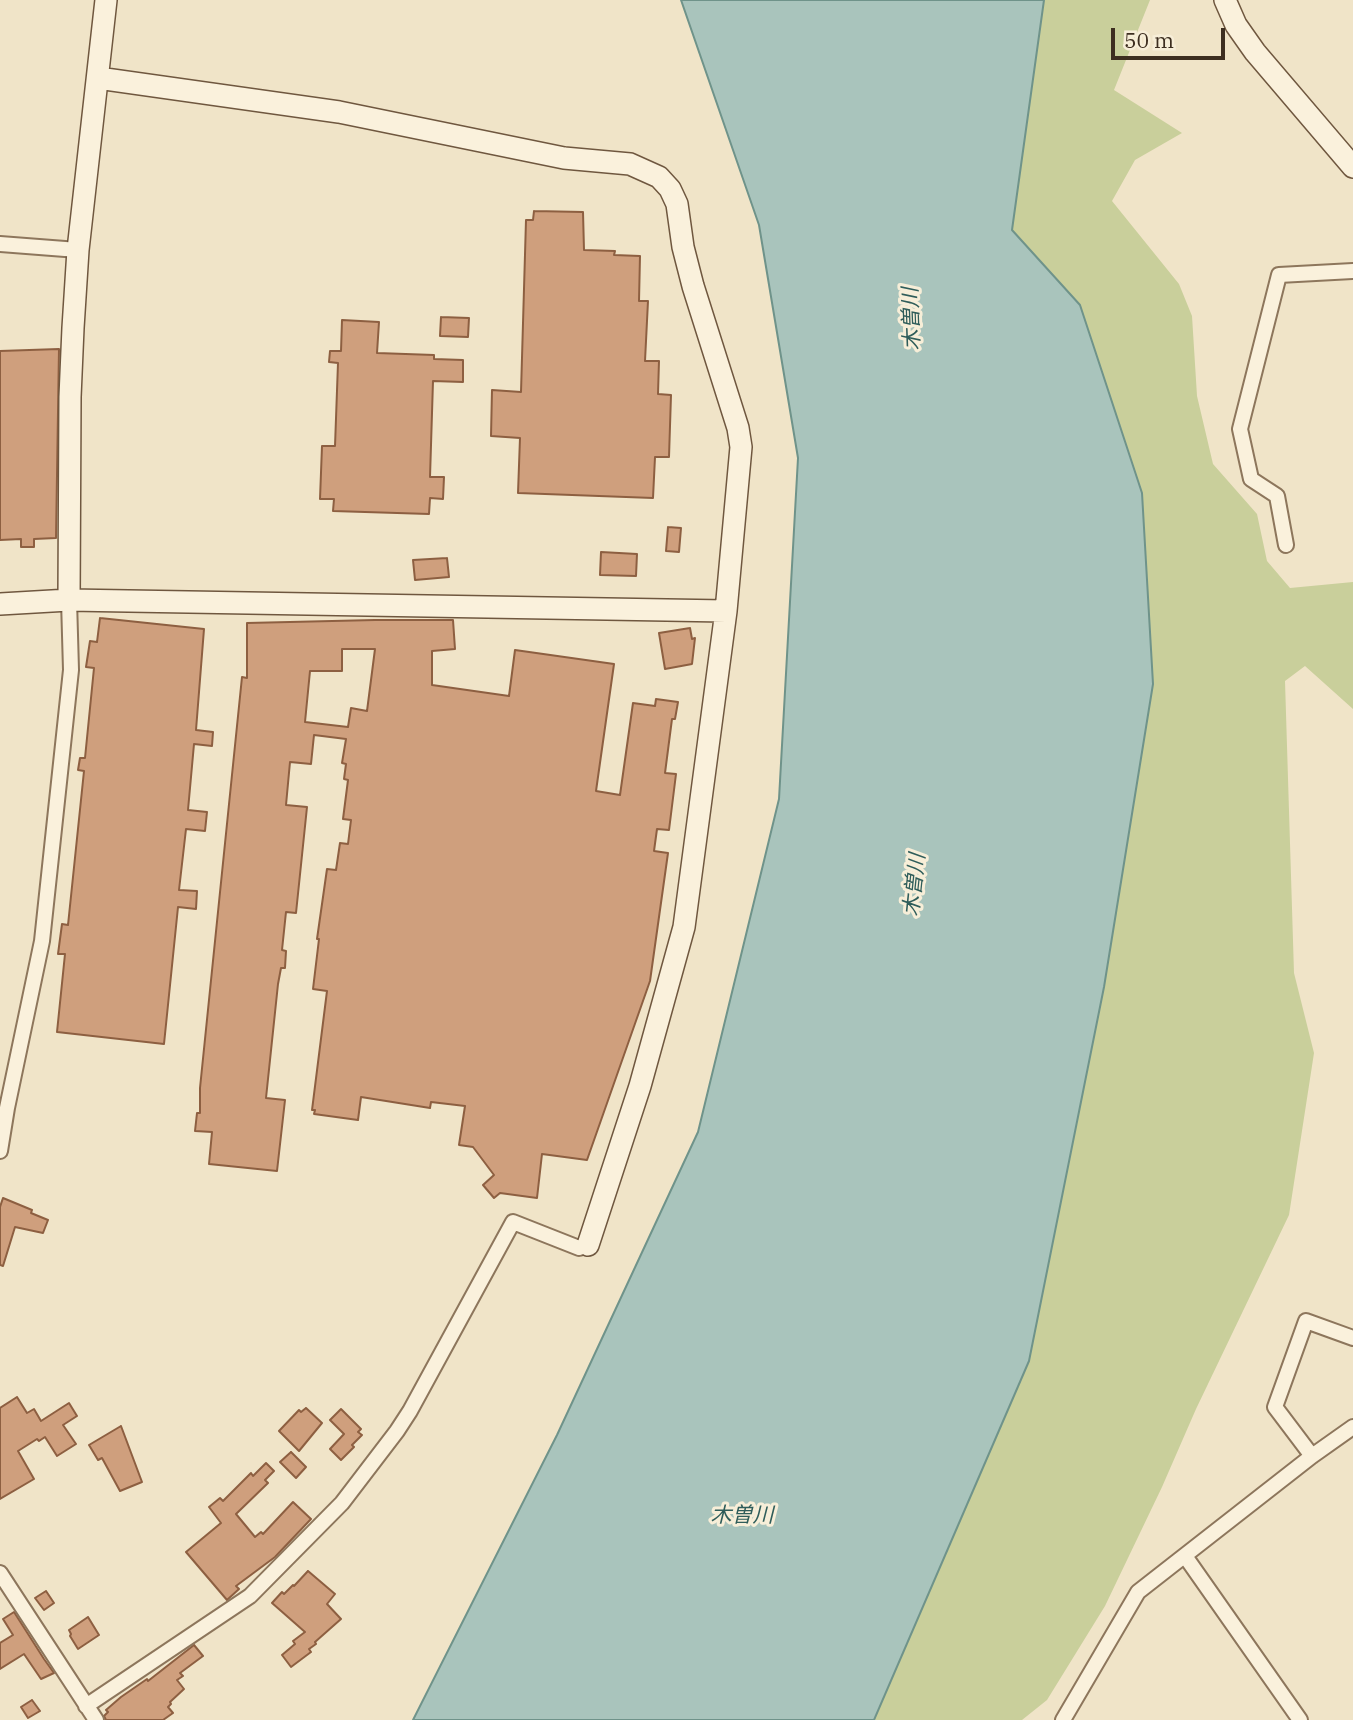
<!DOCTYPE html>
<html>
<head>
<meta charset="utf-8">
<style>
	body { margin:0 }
	#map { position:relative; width:1353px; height:1720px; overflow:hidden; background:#f0e4c8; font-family:"IBM Plex Serif",serif }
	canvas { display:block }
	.scale { position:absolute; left:1111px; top:28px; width:114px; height:32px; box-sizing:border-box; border:4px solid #3d2e20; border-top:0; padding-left:9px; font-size:21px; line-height:24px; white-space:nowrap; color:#3d2e20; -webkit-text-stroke:5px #f7eed8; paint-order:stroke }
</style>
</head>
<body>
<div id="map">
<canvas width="1353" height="1720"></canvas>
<div class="scale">50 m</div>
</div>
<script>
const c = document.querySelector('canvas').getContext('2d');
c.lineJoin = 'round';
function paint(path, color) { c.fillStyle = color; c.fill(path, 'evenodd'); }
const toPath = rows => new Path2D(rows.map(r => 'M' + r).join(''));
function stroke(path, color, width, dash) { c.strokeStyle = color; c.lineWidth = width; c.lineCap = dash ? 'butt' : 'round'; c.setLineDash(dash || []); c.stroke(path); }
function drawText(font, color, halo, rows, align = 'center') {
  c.font = font + ' "IBM Plex Serif","Noto Sans JP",serif'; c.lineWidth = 6; c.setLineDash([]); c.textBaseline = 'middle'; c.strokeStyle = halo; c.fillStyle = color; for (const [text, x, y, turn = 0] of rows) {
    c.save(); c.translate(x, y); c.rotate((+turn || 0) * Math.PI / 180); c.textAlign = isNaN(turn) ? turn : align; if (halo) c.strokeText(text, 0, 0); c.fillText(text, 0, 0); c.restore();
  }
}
paint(toPath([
	[1044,0,1150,0,1114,90,1182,133,1135,160,1112,201,1179,284,1192,316,1197,396,1213,464,1257,514,1267,561,1290,588,1353,582,1353,709,1305,666,1285,681,1294,973,1314,1053,1289,1215,1196,1409,1162,1487,1105,1606,1047,1700,1022,1720,874,1720,1029,1361,1080,305,1012,230]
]), '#c9cf9b');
const water = toPath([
	[681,0,1044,0,1012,230,1080,305,1142,493,1153,684,1104,987,1029,1361,874,1720,413,1720,557,1435,698,1132,779,799,798,458,759,225,681,0]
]);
paint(water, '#a9c4bc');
stroke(water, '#6f938a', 2);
const building = toPath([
	[534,211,583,212,584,250,615,251,614,255,640,256,639,301,648,301,645,361,659,361,658,394,671,395,669,457,655,457,653,498,518,493,520,438,491,436,492,390,521,392,526,220,533,220,534,211],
	[441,317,469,318,468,337,440,336,441,317],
	[342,320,379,322,377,353,434,355,434,359,463,360,463,382,433,381,430,477,444,477,443,499,430,498,429,514,333,511,334,499,320,499,322,446,335,446,338,363,329,362,330,351,341,351,342,320],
	[59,349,56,538,34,539,34,547,21,547,21,539,0,540,0,351,59,349],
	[668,527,681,528,679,552,666,551,668,527],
	[601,552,637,554,636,576,600,575,601,552],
	[447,558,449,577,415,580,413,560,447,558],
	[100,618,204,629,196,730,213,732,212,746,194,744,188,810,207,812,205,831,186,829,179,890,197,891,196,909,178,907,164,1044,57,1032,65,954,58,954,62,924,68,925,84,771,78,770,80,758,85,758,94,668,86,667,90,641,97,642,100,618],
	[375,620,453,620,455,649,432,651,432,685,509,696,515,650,614,664,596,791,620,795,633,703,655,706,656,699,678,702,675,719,672,719,665,773,676,774,669,830,657,829,654,851,668,853,650,981,587,1160,542,1154,537,1198,500,1193,494,1198,483,1185,494,1175,473,1147,459,1145,465,1106,431,1102,430,1108,361,1097,358,1120,314,1114,315,1110,312,1110,327,991,313,989,319,939,317,939,327,869,336,870,340,843,348,844,351,820,343,819,348,780,344,779,346,764,342,763,346,739,314,735,311,764,290,762,286,805,307,807,296,913,286,912,282,950,286,951,285,968,281,968,278,984,266,1098,285,1100,277,1171,209,1164,212,1132,195,1131,197,1113,200,1113,200,1088,242,677,247,678,247,623,375,620],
	[342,649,375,649,367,711,351,708,348,727,305,722,310,671,342,671,342,649],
	[690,628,692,639,695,638,692,664,665,669,659,633,690,628],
	[3,1198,32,1210,31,1213,48,1220,43,1233,15,1227,3,1266,0,1265,0,1207,3,1198],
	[17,1397,27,1413,34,1409,41,1421,69,1403,77,1416,63,1425,76,1444,57,1456,45,1437,39,1441,37,1439,18,1451,34,1479,0,1499,0,1408,17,1397],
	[306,1408,322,1423,299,1451,279,1431,299,1410,301,1412,306,1408],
	[341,1409,361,1429,358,1432,362,1435,352,1445,354,1447,341,1460,330,1449,344,1434,330,1420,341,1409],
	[121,1426,142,1482,120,1491,102,1458,98,1460,89,1445,121,1426],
	[291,1452,306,1467,296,1478,280,1462,291,1452],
	[266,1463,274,1471,265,1480,268,1483,236,1514,255,1537,261,1532,263,1534,293,1502,311,1519,275,1557,236,1586,239,1589,227,1600,186,1552,221,1523,209,1507,220,1498,223,1501,251,1473,253,1476,266,1463],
	[308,1571,335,1594,327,1604,341,1619,315,1642,316,1644,309,1649,311,1652,291,1667,282,1655,295,1644,293,1641,305,1632,272,1603,282,1592,284,1594,293,1585,294,1586,308,1571],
	[46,1591,54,1603,44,1610,35,1598,46,1591],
	[14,1612,44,1659,54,1673,41,1679,24,1654,0,1669,0,1643,13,1635,3,1619,14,1612],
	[88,1617,99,1635,78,1649,70,1636,71,1634,69,1630,88,1617],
	[194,1645,203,1656,180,1673,183,1676,177,1680,184,1689,170,1702,171,1704,168,1707,173,1713,163,1720,106,1720,104,1716,108,1712,106,1710,121,1697,147,1679,148,1681,194,1645],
	[32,1700,40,1711,28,1718,21,1707,32,1700]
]);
paint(building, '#cf9f7d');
stroke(building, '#8d5f41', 2);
const street = toPath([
	[0,244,78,250],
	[1286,545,1277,496,1251,479,1240,429,1279,275,1353,271],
	[0,1151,7,1108,42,941,71,670,69,600],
	[1312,1456,1275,1407,1306,1321,1353,1338],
	[1185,1556,1300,1720],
	[0,1573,96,1720],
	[86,1706,250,1596,342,1503,397,1431,410,1411,513,1222,579,1248,588,1245],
	[1063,1720,1138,1592,1312,1456,1353,1427]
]);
const secondary = toPath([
	[1225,0,1236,25,1255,52,1353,167],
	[98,78,339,112,564,158,630,164,659,177,670,189,677,204,683,247,693,286,738,428,741,447,726,611,684,927,640,1086,588,1245],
	[69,600,70,397,73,328,78,250,106,0],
	[0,604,69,600,726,611]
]);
stroke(street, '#8d765c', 18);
stroke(secondary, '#6f573f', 24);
stroke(street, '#faf1dc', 14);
stroke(secondary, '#faf1dc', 21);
drawText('italic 21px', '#2f5d5a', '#f7eed8', [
	["木曽川",912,319,-92],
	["木曽川",915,885,-84],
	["木曽川",742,1516]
]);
</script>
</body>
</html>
